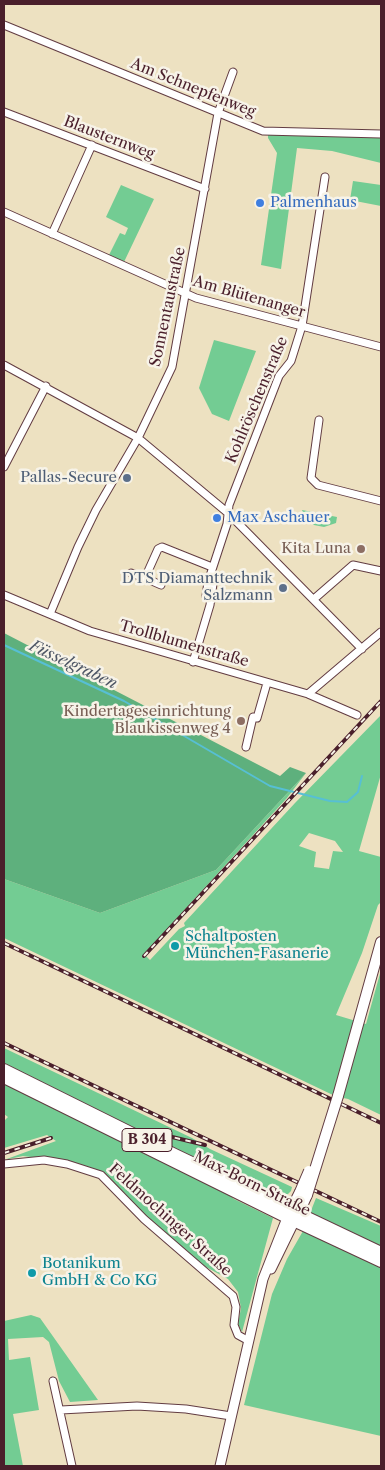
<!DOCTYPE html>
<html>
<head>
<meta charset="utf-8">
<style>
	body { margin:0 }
	#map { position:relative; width:385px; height:1470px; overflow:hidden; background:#ede1c1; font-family:"Libre Caslon Text",serif }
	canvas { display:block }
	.frame { position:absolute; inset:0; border:5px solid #4a1f2b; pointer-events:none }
</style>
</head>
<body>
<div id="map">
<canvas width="385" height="1470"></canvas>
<div class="frame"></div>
</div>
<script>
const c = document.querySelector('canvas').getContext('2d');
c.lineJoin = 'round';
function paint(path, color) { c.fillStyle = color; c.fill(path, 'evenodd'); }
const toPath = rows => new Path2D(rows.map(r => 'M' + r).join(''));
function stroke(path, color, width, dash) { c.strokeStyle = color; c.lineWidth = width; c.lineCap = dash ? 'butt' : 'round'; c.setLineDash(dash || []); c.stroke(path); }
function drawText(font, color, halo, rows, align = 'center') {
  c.font = font + ' "Libre Caslon Text",serif'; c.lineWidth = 5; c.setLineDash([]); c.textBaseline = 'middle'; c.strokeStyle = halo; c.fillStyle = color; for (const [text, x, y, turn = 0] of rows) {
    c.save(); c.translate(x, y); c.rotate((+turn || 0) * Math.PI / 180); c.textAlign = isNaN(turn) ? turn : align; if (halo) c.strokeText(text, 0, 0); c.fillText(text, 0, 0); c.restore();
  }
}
paint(toPath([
	[268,133,381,135,381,163,332,151,297,148,281,269,261,265,277,153,268,138],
	[353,181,381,185,381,206,350,200],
	[121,185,154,199,124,262,109,255,120,233,125,235,128,228,106,217],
	[214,340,256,351,229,421,212,414,199,388],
	[302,510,337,517,336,523,324,527,314,525,306,520],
	[381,715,381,774,359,851,381,857,381,902,378,905,362,953,336,1015,366,1024,381,970,381,1115,348,1099,335,1096,4,938,4,879,100,913,216,870,306,773,287,798,144,954,150,960,179,929,185,926,184,923,295,803],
	[309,833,335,841,343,852,333,851,329,869,314,867,316,852,299,846],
	[4,1048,192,1138,210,1149,292,1187,291,1191,283,1199,177,1150,4,1065],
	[4,1083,223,1190,234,1199,273,1218,242,1332,238,1324,241,1308,238,1292,228,1279,195,1261,99,1174,70,1162,23,1156,4,1160,56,1141,47,1135,4,1148,4,1121,8,1117,4,1114],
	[316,1198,381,1226,381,1436,244,1405,272,1294,287,1259,303,1231],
	[31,1315,40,1318,98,1400,70,1402,59,1381,49,1342,43,1337,8,1339,9,1360,30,1357,39,1410,13,1414,23,1466,4,1466,4,1321]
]), '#73cc93');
paint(toPath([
	[4,633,280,776,290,767,306,773,216,870,100,913,4,879]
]), '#5eb07d');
stroke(toPath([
	[4,645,124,701,270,786,330,801,347,802,358,792,362,776]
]), '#57bfd4', 2);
const minor = toPath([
	[4,25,263,131,381,134],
	[4,112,205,189],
	[4,212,196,298,381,347],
	[52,234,92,145],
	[4,365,138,438,228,513,362,649],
	[319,420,311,478,318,485,381,501],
	[4,467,46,386],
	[131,573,145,578,158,549,162,547,212,567],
	[145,578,161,585],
	[4,595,90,631,308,694,357,715],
	[314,599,353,565,381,571],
	[211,601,206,596,208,582,227,524,229,505,279,376,291,361,302,326,325,177],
	[50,614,78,547,96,510,138,438,172,367,218,113,233,72],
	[193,662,210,605,213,584,208,582],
	[308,694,381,632],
	[246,747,253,717,257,718,267,683],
	[4,1164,44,1160,67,1164,101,1175,144,1219,233,1296,236,1307,234,1325,238,1335,249,1341],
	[53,1381,72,1466],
	[61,1410,137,1406,186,1409,231,1416]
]);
const tertiary = toPath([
	[271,1269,294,1222],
	[220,1466,263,1279,287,1218]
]);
const secondary = toPath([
	[338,1096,381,942],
	[288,1216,300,1192],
	[295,1221,307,1195]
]);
const primary = toPath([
	[4,1069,175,1154,381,1252],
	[4,1078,287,1218,381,1262]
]);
stroke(minor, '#623c42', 9);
stroke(tertiary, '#623c42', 11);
stroke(secondary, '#623c42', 12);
stroke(primary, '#623c42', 12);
stroke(minor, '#fff', 7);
stroke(tertiary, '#fff', 9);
stroke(secondary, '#fff', 10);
stroke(primary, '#fff', 10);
const rail = toPath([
	[4,943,381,1123],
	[144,956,381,701],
	[4,1043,381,1222],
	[164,1135,205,1145],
	[4,1153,51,1138]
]);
stroke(rail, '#4a1f2b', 4);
stroke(rail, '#f7f3e8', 2, [5.5]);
const secondaryBridge = toPath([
	[300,1192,309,1171],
	[307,1195,338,1096]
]);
stroke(secondaryBridge, '#623c42', 12, []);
stroke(secondaryBridge, '#fff', 10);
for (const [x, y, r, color] of [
	[260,203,5,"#3f7fe0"],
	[127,478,5,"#5c6f8a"],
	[217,518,5,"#3f7fe0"],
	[361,549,5,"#8d6e63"],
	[283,588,5,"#5c6f8a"],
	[241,721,5,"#8d6e63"],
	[175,946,5,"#0f9aa8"],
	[32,1273,5,"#0f9aa8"]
]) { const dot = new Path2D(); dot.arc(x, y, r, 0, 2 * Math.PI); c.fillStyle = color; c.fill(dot); stroke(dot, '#f7f3e8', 2); }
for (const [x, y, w] of [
	[147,1140,50]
]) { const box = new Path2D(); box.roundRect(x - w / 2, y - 11.5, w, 23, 4); c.fillStyle = '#f7f3e8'; c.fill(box); stroke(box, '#4a1f2b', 1); }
drawText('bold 14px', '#4a1f2b', null, [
	["B 304",147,1140]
]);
drawText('15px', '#4a1f2b', '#f7f3e8', [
	["Am Schnepfenweg",193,88,22],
	["Blausternweg",109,138,21],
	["Am Blütenanger",249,297,16],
	["Sonnentaustraße",168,307,-78],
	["Kohlröschenstraße",257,400,-67],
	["Trollblumenstraße",184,644,16],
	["Max-Born-Straße",252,1184,26],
	["Feldmochinger Straße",170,1220,42]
]);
drawText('15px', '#366cbe', '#f7f3e8', [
	["Palmenhaus",270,203],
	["Max Aschauer",227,518]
], 'left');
drawText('15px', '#4e5e75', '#f7f3e8', [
	["Pallas-Secure",117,478],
	["DTS Diamanttechnik",273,579],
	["Salzmann",273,596]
], 'right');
drawText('15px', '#785e54', '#f7f3e8', [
	["Kita Luna",351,549],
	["Kindertageseinrichtung",231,712],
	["Blaukissenweg 4",231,729]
], 'right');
drawText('15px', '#0d838f', '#f7f3e8', [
	["Schaltposten",185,937],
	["München-Fasanerie",185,954],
	["Botanikum",42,1264],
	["GmbH & Co KG",42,1281]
], 'left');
drawText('italic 16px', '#4f5766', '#f7f3e8', [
	["Füsselgraben",73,665,25]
]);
</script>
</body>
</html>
